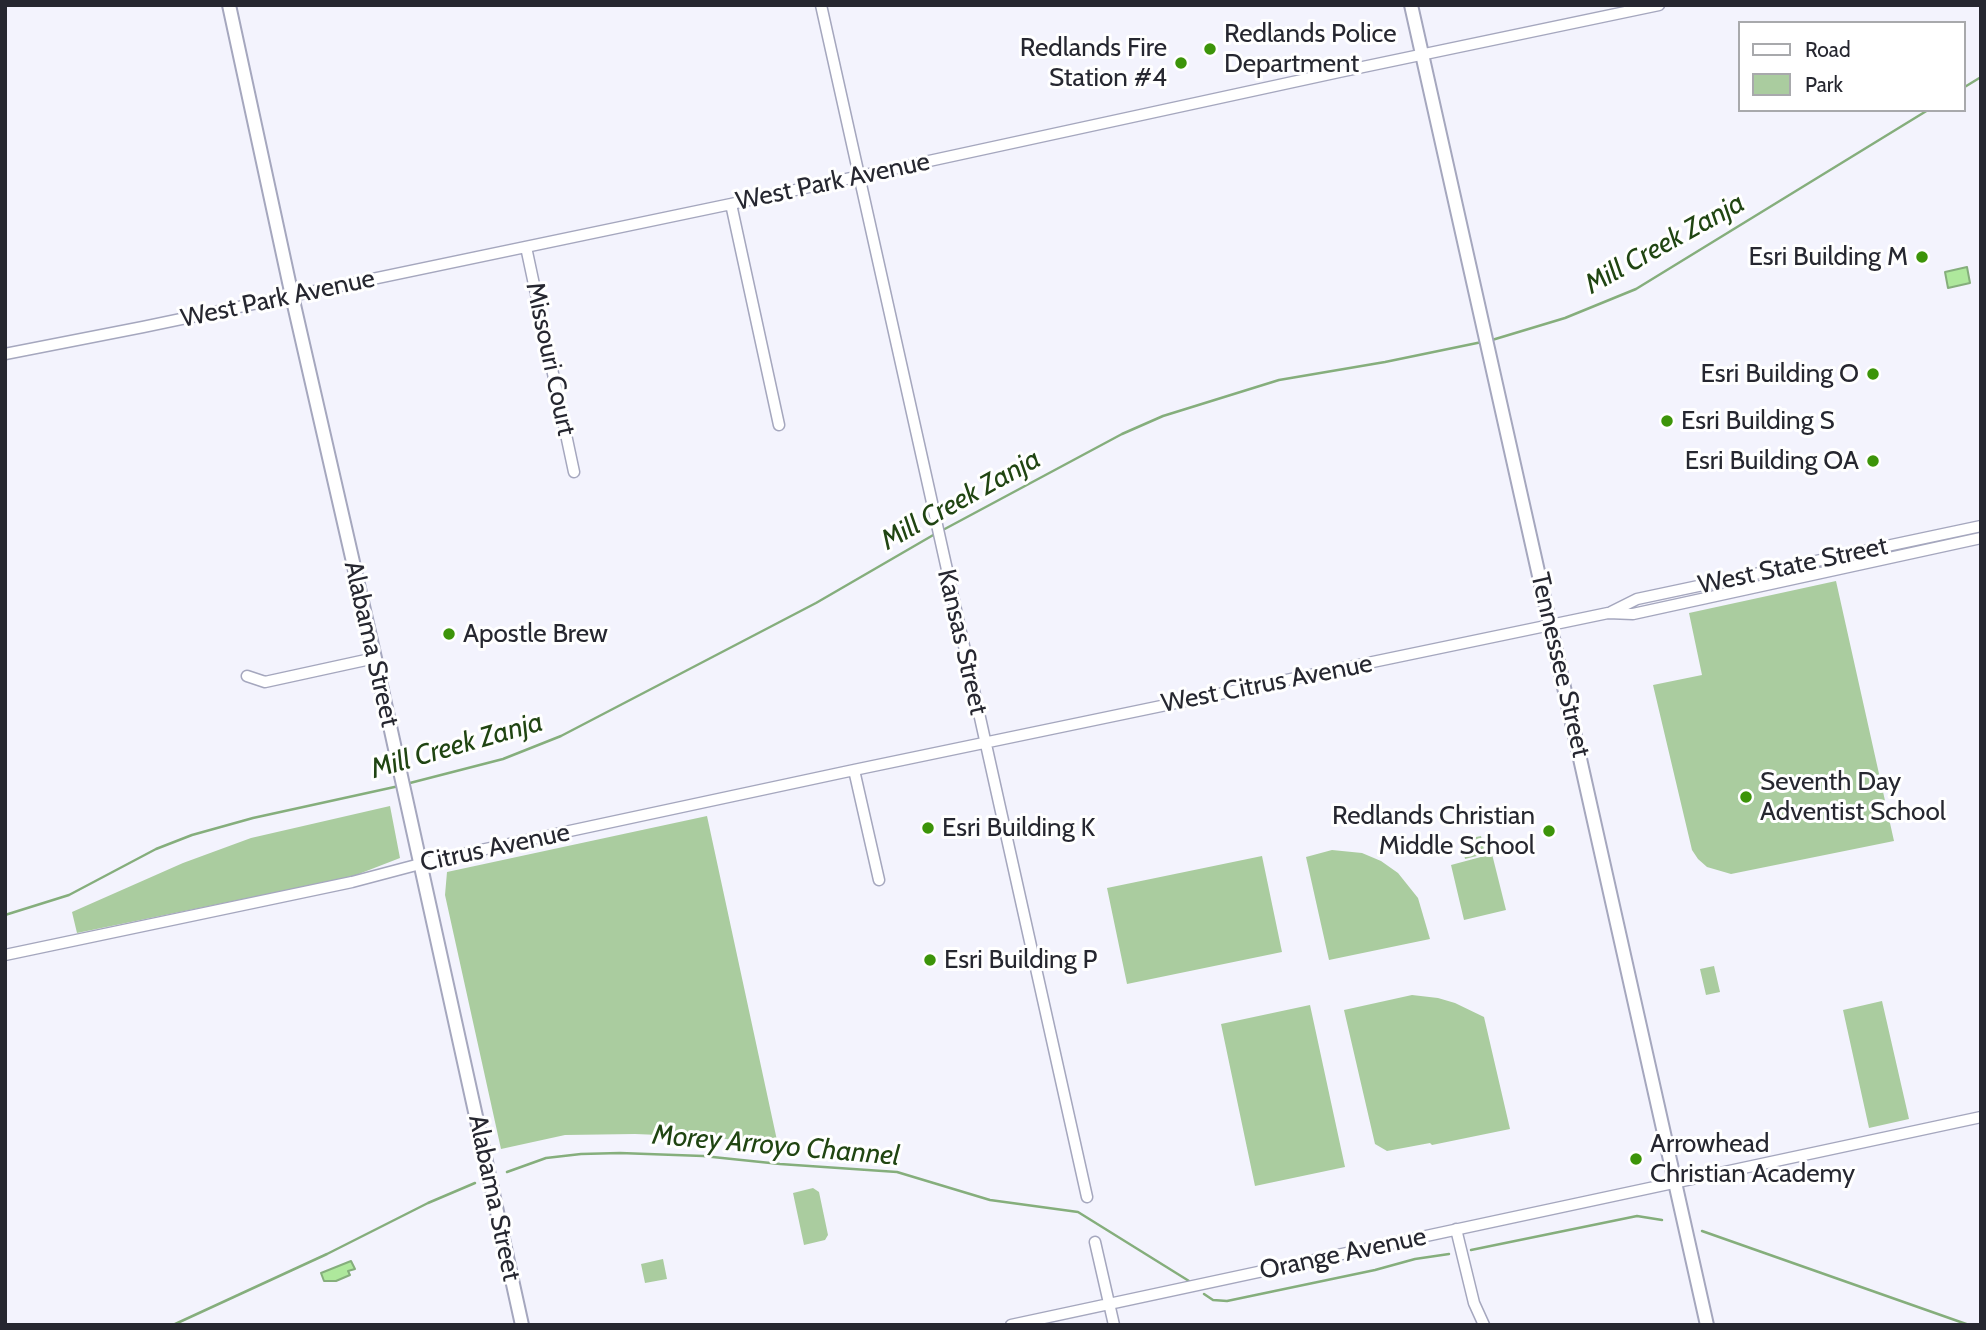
<!DOCTYPE html>
<html>
<head>
<meta charset="utf-8">
<style>
	body { margin:0 }
	#map { position:relative; width:1986px; height:1330px; overflow:hidden; background:#f3f3fd; font-family:Cabin,sans-serif }
	canvas { display:block }
	.frame { position:absolute; inset:0; border:7px solid #262730; pointer-events:none }
	.legend { position:absolute; left:1738px; top:21px; width:228px; height:91px; box-sizing:border-box; background:#fff; border:2px solid #a8a9ac; margin:0; padding:9px 12px; list-style:none; font-size:21px; color:#262730 }
	.legend li { display:flex; align-items:center; gap:14px; height:35px }
	.legend b { width:35px; border:2px solid #a8a9ac }
</style>
</head>
<body>
<div id="map">
<canvas width="1986" height="1330"></canvas>
<div class="frame"></div>
<ul class="legend">
<li><b style="height:9px;background:#fff"></b>Road</li>
<li><b style="height:19px;background:#aacc9f"></b>Park</li>
</ul>
</div>
<script>
const c = document.querySelector('canvas').getContext('2d');
c.lineJoin = 'round';
function paint(path, color) { c.fillStyle = color; c.fill(path, 'evenodd'); }
const toPath = rows => new Path2D(rows.map(r => 'M' + r).join(''));
function stroke(path, color, width, dash) { c.strokeStyle = color; c.lineWidth = width; c.lineCap = dash ? 'butt' : 'round'; c.setLineDash(dash || []); c.stroke(path); }
function drawText(font, color, halo, rows, align = 'center') {
  c.font = font + ' Cabin,sans-serif'; c.lineWidth = 6; c.setLineDash([]); c.textBaseline = 'middle'; c.strokeStyle = halo; c.fillStyle = color; for (const [text, x, y, turn = 0] of rows) {
    c.save(); c.translate(x, y); c.rotate((+turn || 0) * Math.PI / 180); c.textAlign = isNaN(turn) ? turn : align; if (halo) c.strokeText(text, 0, 0); c.fillText(text, 0, 0); c.restore();
  }
}
paint(toPath([
	[1836,581,1894,841,1731,874,1707,867,1698,859,1692,850,1653,685,1702,675,1689,613],
	[390,806,400,858,351,877,77,933,72,912,183,863,251,838],
	[707,816,778,1145,709,1137,635,1134,565,1135,501,1149,445,895,447,872],
	[1481,836,1485,854,1465,859,1461,840],
	[1332,850,1362,853,1381,861,1398,873,1418,898,1430,939,1329,960,1306,857],
	[1492,854,1506,910,1464,920,1451,865],
	[1262,856,1282,952,1127,984,1107,888],
	[1714,966,1720,992,1706,995,1700,969],
	[1412,995,1438,998,1455,1003,1484,1017,1510,1129,1432,1145,1430,1143,1387,1151,1375,1144,1344,1010],
	[1882,1001,1909,1119,1869,1128,1843,1010],
	[1310,1005,1345,1167,1255,1186,1221,1024],
	[813,1188,819,1192,828,1235,825,1240,804,1245,793,1193],
	[663,1259,667,1279,645,1283,641,1264]
]), '#aacc9f');
const water = toPath([
	[1967,267,1970,283,1948,288,1945,272,1967,267],
	[351,1261,355,1269,348,1271,350,1275,336,1281,324,1281,321,1273,351,1261]
]);
paint(water, '#aee89c');
stroke(water, '#85ae7c', 2);
stroke(toPath([
	[1963,88,1981,77],
	[1492,340,1565,318,1636,289,1928,110],
	[941,531,1122,434,1163,416,1279,380,1385,362,1482,342],
	[406,784,503,759,561,736,816,603,935,534],
	[5,915,69,895,156,849,192,835,253,818,399,786],
	[507,1172,546,1158,581,1154,620,1153,703,1156,780,1164,897,1172,990,1200,1078,1212,1189,1281],
	[1702,1231,1969,1325],
	[1471,1250,1637,1216,1662,1220],
	[1204,1294,1213,1300,1227,1301,1375,1270,1415,1259,1449,1254],
	[173,1325,327,1254,428,1203,475,1183]
]), '#85ae7c', 2.5);
const minor = toPath([
	[821,5,1087,1197],
	[731,204,779,425],
	[526,247,574,472],
	[5,354,143,327,731,204,1339,72,1659,5],
	[1611,612,1637,599,1981,526],
	[247,676,265,682,375,658],
	[854,770,879,880],
	[5,955,352,882,439,859,854,770,1608,613,1633,614,1981,538],
	[1456,1229,1474,1303,1484,1325],
	[1095,1242,1114,1325],
	[1011,1325,1981,1117]
]);
const major = toPath([
	[229,5,292,296,375,658,522,1325],
	[1411,5,1707,1325]
]);
stroke(minor, '#a5a7be', 13);
stroke(major, '#a5a7be', 16);
stroke(minor, '#fff', 10);
stroke(major, '#fff', 12);
for (const [x, y, r, color] of [
	[1210,49,7,"#3c9409"],
	[1181,63,7,"#3c9409"],
	[1922,257,7,"#3c9409"],
	[1873,374,7,"#3c9409"],
	[1667,421,7,"#3c9409"],
	[1873,461,7,"#3c9409"],
	[449,634,7,"#3c9409"],
	[1746,797,7,"#3c9409"],
	[928,828,7,"#3c9409"],
	[1549,831,7,"#3c9409"],
	[930,960,7,"#3c9409"],
	[1636,1159,7,"#3c9409"]
]) { const dot = new Path2D(); dot.arc(x, y, r, 0, 2 * Math.PI); c.fillStyle = color; c.fill(dot); stroke(dot, '#fff', 2.5); }
drawText('26px', '#262730', '#fff', [
	["Redlands Police",1224,34],
	["Department",1224,64],
	["Redlands Fire",1167,48,"right"],
	["Station #4",1167,78,"right"],
	["Esri Building M",1908,257,"right"],
	["Esri Building O",1859,374,"right"],
	["Esri Building S",1681,421],
	["Esri Building OA",1859,461,"right"],
	["Apostle Brew",463,634],
	["Seventh Day",1760,782],
	["Adventist School",1760,812],
	["Redlands Christian",1535,816,"right"],
	["Middle School",1535,846,"right"],
	["Esri Building K",942,828],
	["Esri Building P",944,960],
	["Arrowhead",1650,1144],
	["Christian Academy",1650,1174]
], 'left');
drawText('26px', '#262730', '#fff', [
	["West Park Avenue",833,182,-12],
	["West Park Avenue",278,299,-12],
	["Missouri Court",550,359,78],
	["West State Street",1793,566,-12],
	["Kansas Street",962,642,77],
	["Alabama Street",371,644,77],
	["Tennessee Street",1560,665,77],
	["West Citrus Avenue",1267,684,-11],
	["Citrus Avenue",495,848,-12],
	["Alabama Street",494,1198,78],
	["Orange Avenue",1343,1254,-12]
]);
drawText('italic 28px', '#204512', '#fff', [
	["Mill Creek Zanja",1665,244,-29],
	["Mill Creek Zanja",961,500,-29],
	["Mill Creek Zanja",457,746,-16],
	["Morey Arroyo Channel",776,1146,5]
]);
</script>
</body>
</html>
